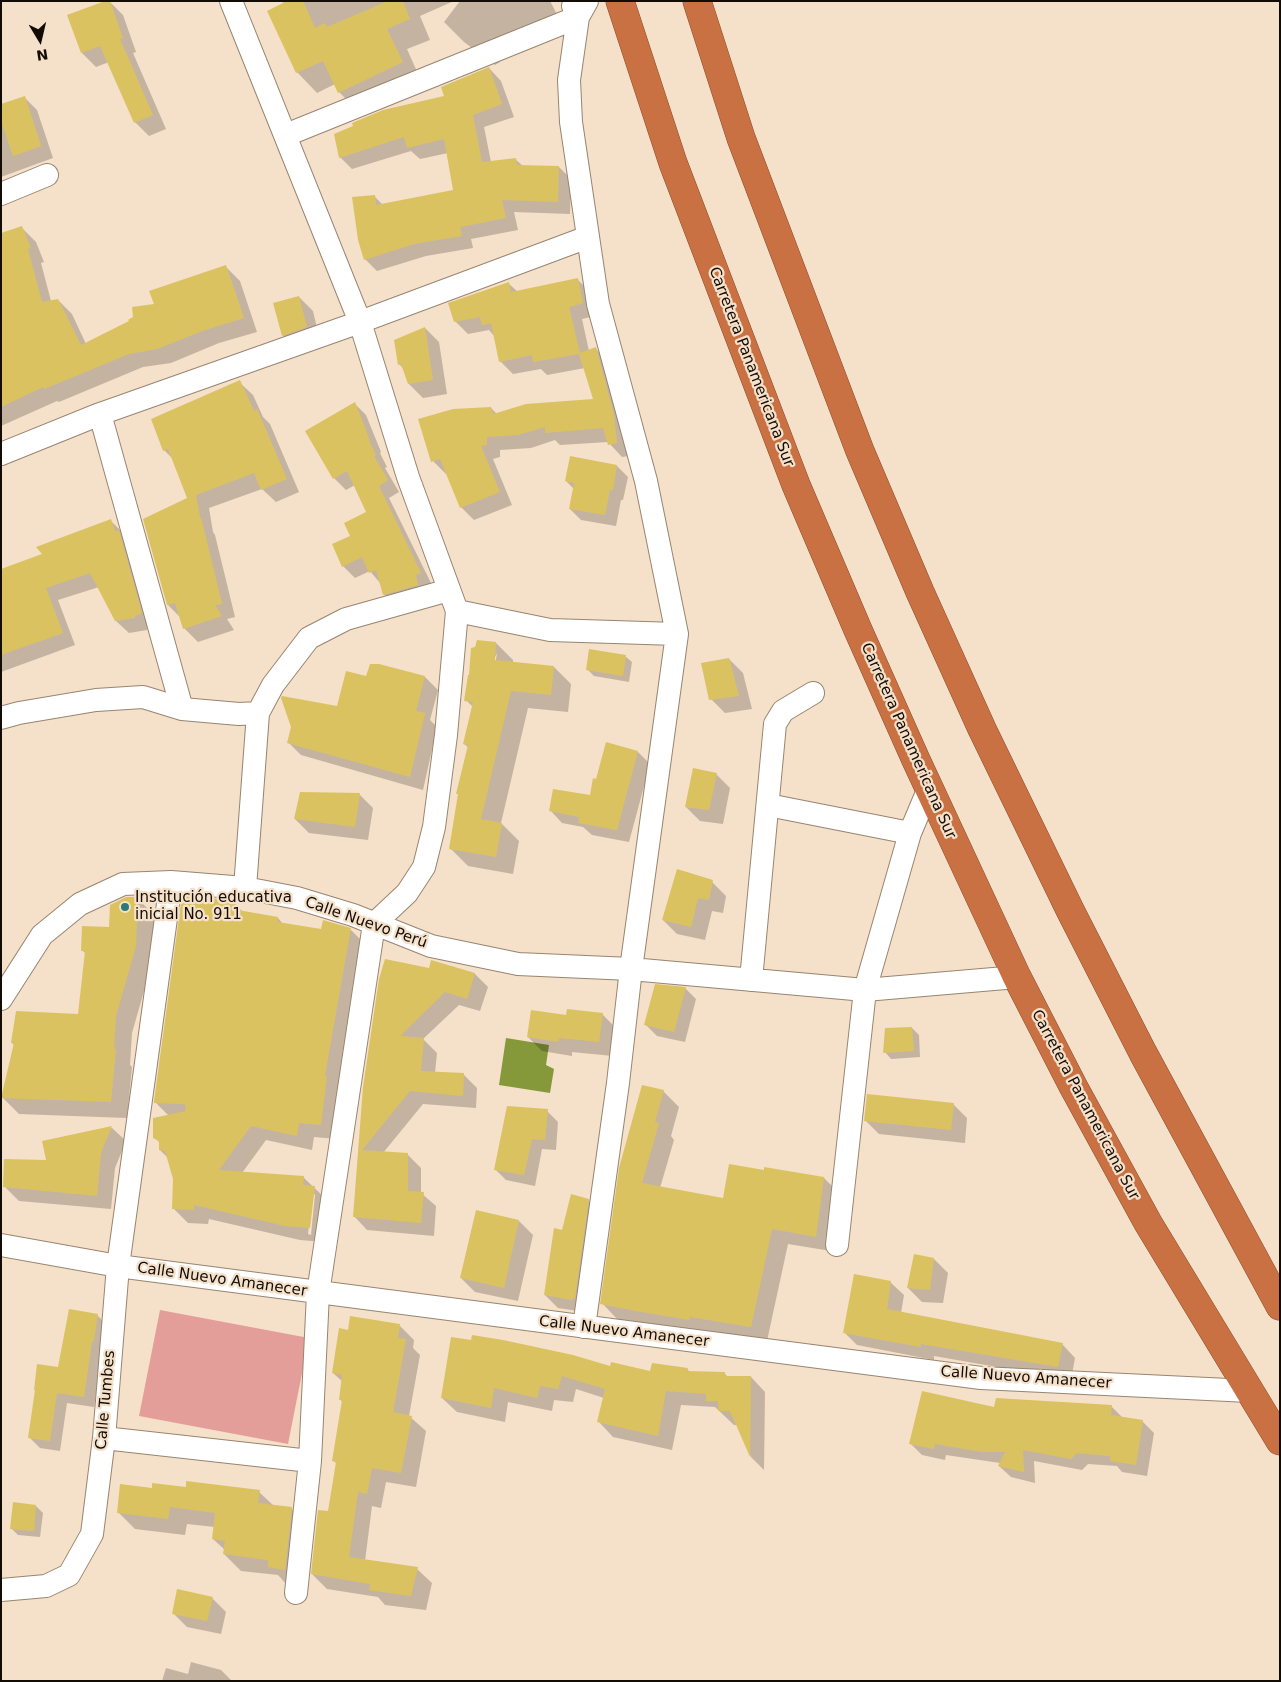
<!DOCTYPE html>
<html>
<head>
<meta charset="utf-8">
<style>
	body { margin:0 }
	#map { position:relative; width:1281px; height:1682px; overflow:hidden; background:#f5e0c9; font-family:"DejaVu Sans",sans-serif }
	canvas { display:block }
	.frame { position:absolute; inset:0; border:2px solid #120c05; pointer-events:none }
	.north { position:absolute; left:15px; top:15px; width:50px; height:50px; -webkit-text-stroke:4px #f5e0c9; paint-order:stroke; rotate:171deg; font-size:14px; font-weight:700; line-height:20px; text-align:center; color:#120c05 }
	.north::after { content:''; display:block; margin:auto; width:18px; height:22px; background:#120c05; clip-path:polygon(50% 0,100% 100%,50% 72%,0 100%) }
</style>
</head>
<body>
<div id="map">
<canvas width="1281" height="1682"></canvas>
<div class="frame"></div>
<div class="north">N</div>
</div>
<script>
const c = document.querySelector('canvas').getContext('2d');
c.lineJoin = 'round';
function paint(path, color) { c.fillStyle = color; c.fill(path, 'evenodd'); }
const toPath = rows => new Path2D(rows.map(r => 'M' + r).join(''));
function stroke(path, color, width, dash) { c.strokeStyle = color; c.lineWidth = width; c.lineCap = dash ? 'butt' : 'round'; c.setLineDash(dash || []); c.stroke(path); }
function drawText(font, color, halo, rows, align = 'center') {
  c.font = font + ' "DejaVu Sans",sans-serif'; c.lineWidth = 4.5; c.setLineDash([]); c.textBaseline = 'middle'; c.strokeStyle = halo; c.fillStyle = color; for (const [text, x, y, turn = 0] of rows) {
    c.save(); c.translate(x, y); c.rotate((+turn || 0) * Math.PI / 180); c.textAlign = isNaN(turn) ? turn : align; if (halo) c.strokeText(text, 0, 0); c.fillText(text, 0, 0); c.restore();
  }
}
paint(toPath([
	[160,1310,309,1338,288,1444,139,1416]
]), '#e49e9a');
paint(toPath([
	[506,1038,549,1045,546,1065,554,1069,550,1093,499,1085]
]), '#85983a');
paint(toPath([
	[109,1,123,15,136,52,133,53,166,129,149,136,135,122,109,62,96,67,82,53],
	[283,1,454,1,420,16,430,40,407,49,422,83,359,112,339,92,335,84,317,93,297,72],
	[460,1,550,1,560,20,494,47,500,62,495,65,464,42,444,22],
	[489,68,501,81,514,117,484,127,491,162,515,159,523,166,559,167,571,179,570,214,514,212,518,230,471,239,473,248,426,256,377,271,365,259,374,196,383,205,455,191,448,153,420,159,411,151,352,169,340,157,446,97],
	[25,98,37,110,53,158,1,177,1,105],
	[22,228,36,242,44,262,41,263,51,301,58,300,72,314,86,344,131,322,155,305,226,267,240,281,257,332,219,343,171,363,143,367,59,402,57,401,1,426,1,319],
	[577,279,590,292,595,316,582,319,589,351,596,349,609,362,629,456,622,457,608,442,560,445,555,440,531,448,500,450,500,457,493,459,512,505,474,520,461,507,448,473,446,474,433,461,491,408,497,414,595,400,585,368,547,375,541,369,513,374,500,361,495,337,489,330,468,334,455,321,508,283,518,292],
	[299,297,313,311,320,341,297,349,283,335],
	[425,328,439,342,447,394,423,398,409,384,404,369,399,364],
	[239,382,253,395,263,417,270,424,299,492,276,502,262,489,209,508,213,532,215,535,235,617,227,619,234,630,198,642,184,628,181,618,168,605,188,499,173,459,164,450,152,420],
	[354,403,366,415,381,452,380,453,387,467,385,468,399,492,389,498,432,585,395,606,384,594,380,583,370,571,355,578,343,566,352,536,368,512,355,485,346,490,334,478,307,431],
	[617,466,628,477,623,500,621,500,616,526,581,520,570,509,574,489,566,481],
	[111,521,123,533,154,626,147,628,147,630,129,633,116,621,99,587,58,600,75,645,1,672,1,570,44,555],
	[496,643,513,660,513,663,554,667,571,684,568,712,528,708,501,823,519,841,513,874,468,866,451,849,469,748,464,744,473,707,466,700],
	[497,653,495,666,494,659],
	[625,656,632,662,629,682,594,676,588,670],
	[729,659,743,673,752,709,725,713,711,699],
	[425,677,438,690,430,720,437,727,423,790,301,755,288,742,338,708,367,678],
	[638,752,650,764,629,842,592,835,583,827,562,823,550,810,591,797,597,780],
	[716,774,730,788,723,824,700,821,686,807],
	[360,795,373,808,368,840,309,833,295,819],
	[712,882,726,896,723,913,712,911,705,940,677,934,663,920],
	[137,898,154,915,152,963,132,1033,130,1065,132,1067,127,1118,19,1114,2,1097,14,1045,12,1043,79,1015,86,954,82,950,110,928],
	[233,901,244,913,278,918,283,924,322,930,351,930,365,944,336,1139,314,1137,312,1150,266,1140,242,1173,303,1177,329,1202,324,1242,300,1240,209,1219,208,1224,188,1223,173,1208,175,1179,168,1158,160,1150,160,1143,155,1138,169,1116,156,1103],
	[313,1193,315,1195,311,1235,308,1234],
	[430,970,475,974,488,987,480,1011,459,1005,423,1039,437,1053,435,1073,464,1075,477,1088,476,1108,423,1104,383,1153,408,1155,421,1168,421,1193,436,1206,434,1236,367,1230,354,1216,364,1087],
	[685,988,696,999,685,1042,657,1036,646,1025],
	[602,1014,616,1028,613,1056,572,1052,572,1056,542,1051,528,1037,567,1017],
	[912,1028,919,1035,920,1057,891,1059,885,1052],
	[663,1091,679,1107,671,1136,674,1140,660,1188,724,1199,765,1171,824,1178,839,1193,831,1251,788,1244,767,1341,658,1328,617,1319,602,1303],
	[953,1104,967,1118,965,1143,879,1134,865,1120],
	[547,1111,558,1122,556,1150,542,1149,535,1186,506,1180,495,1169],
	[112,1128,126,1141,115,1168,111,1209,19,1201,5,1187,47,1162,43,1142],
	[588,1200,601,1213,585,1312,558,1308,545,1295,563,1231],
	[519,1221,533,1235,518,1301,475,1292,461,1278],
	[934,1259,948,1273,943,1303,922,1302,908,1288],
	[890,1282,904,1295,901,1313,1062,1344,1075,1358,1071,1380,934,1356,934,1360,857,1345,844,1332],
	[97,1315,108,1326,102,1351,94,1407,67,1403,60,1451,40,1448,29,1437,59,1369],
	[399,1325,414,1340,413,1348,420,1355,409,1416,426,1431,416,1487,386,1482,381,1508,372,1506,365,1561,417,1569,432,1583,426,1610,385,1605,378,1597,327,1589,312,1574,329,1513,337,1464,334,1461,343,1403,340,1399,343,1382,333,1373,349,1331],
	[452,1338,611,1367,651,1372,687,1369,690,1372,725,1374,728,1377,751,1377,765,1392,764,1470,751,1457,737,1425,734,1425,715,1407,681,1405,672,1450,613,1437,599,1422,604,1398,576,1389,573,1402,554,1400,552,1411,508,1402,505,1422,457,1412,442,1398],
	[1111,1406,1123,1418,1142,1421,1154,1433,1147,1476,1122,1472,1117,1466,1088,1464,1082,1470,1034,1461,1035,1483,1011,1477,999,1466,1000,1463,946,1455,945,1460,922,1455,910,1443,995,1409],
	[153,1489,259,1492,274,1506,291,1508,308,1525,286,1584,278,1575,241,1571,224,1554,225,1550,213,1539,215,1527,187,1524,185,1535,135,1529,118,1512],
	[36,1506,43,1513,40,1537,18,1535,11,1528],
	[212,1598,226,1612,221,1634,187,1627,173,1613],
	[191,1662,221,1670,232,1681,162,1681,166,1668,188,1674]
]), '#0003');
paint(toPath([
	[105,1,110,1,123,38,120,39,153,115,134,123,100,46,81,53,67,15],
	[287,1,303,1,315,28,325,23,327,27,388,1,403,1,410,19,387,29,403,62,338,93,323,61,296,73,267,11],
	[489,67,502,104,473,115,482,162,516,158,517,165,559,166,558,202,502,200,506,218,460,227,462,236,414,244,364,260,358,240,352,197,375,195,376,205,453,190,444,139,407,148,404,137,339,158,334,134,353,126,352,123,383,110,444,96,441,87],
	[25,96,41,146,13,156,1,121,1,104],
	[22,226,31,248,28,249,42,302,58,299,81,345,129,321,128,320,133,317,132,307,154,304,149,291,226,265,244,318,205,330,157,349,129,354,44,389,43,387,1,407,1,233],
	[578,278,583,303,569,307,580,353,596,347,614,415,617,443,608,445,603,428,545,433,545,427,518,435,487,437,487,445,481,446,500,492,460,508,440,459,431,462,418,419,453,409,491,407,493,414,526,404,593,399,579,354,533,362,532,355,499,362,491,323,482,325,480,317,454,322,448,303,509,282,511,292],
	[299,296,307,327,282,336,273,303],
	[425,327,433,380,408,384,401,364,398,365,394,340],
	[240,380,254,411,257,409,287,479,261,490,254,473,196,495,200,517,202,521,222,604,215,605,222,616,183,629,175,603,167,605,143,519,187,498,168,449,163,451,151,419],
	[355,402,370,441,369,441,376,455,374,456,388,480,379,486,421,573,416,575,418,585,383,595,376,570,369,573,362,557,342,567,332,544,350,536,344,523,366,512,347,471,333,479,305,431],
	[570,456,617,465,613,490,610,490,605,515,569,509,574,483,565,481],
	[111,519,115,531,119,530,142,613,135,616,135,618,115,621,90,573,46,588,63,633,1,655,1,569,42,554,36,547],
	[477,640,496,642,495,660,554,666,551,695,511,691,481,819,502,823,496,857,449,849,458,794,456,794,468,745,463,744,473,702,464,701,468,675,469,675,471,648,475,647],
	[589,649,626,655,623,676,586,670],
	[729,658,739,696,709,700,701,663],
	[370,664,379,664,425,676,416,711,425,713,410,777,287,743,291,727,281,698,282,696,337,706,346,671,366,676],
	[606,742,638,751,617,830,578,823,579,817,549,811,553,789,590,795,593,778,596,779],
	[693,768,717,773,709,810,685,807],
	[300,792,360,793,355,827,294,819],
	[677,869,713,880,709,900,698,898,691,927,662,920],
	[182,896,234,900,232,909,278,917,278,922,321,929,323,920,351,928,325,1075,327,1076,321,1125,299,1123,297,1136,251,1126,219,1170,304,1176,303,1185,315,1186,310,1228,285,1226,194,1205,194,1210,172,1209,173,1179,165,1151,159,1150,159,1141,153,1138,153,1118,186,1111,185,1104,154,1103,154,1101],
	[126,897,138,897,136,946,116,1016,114,1049,116,1049,111,1102,1,1098,14,1043,11,1043,16,1011,78,1014,85,951,81,951,82,926,109,927,110,905],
	[385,959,429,968,431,960,475,973,467,999,445,992,400,1036,424,1038,421,1071,464,1073,463,1096,410,1091,362,1150,408,1153,408,1191,424,1192,421,1223,353,1217,363,1087,379,979],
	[655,984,686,987,674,1032,644,1025],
	[567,1009,603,1013,599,1042,559,1038,558,1042,527,1037,531,1010,566,1015],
	[912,1027,914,1051,883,1053,885,1028],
	[642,1085,664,1090,655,1122,659,1123,642,1183,723,1198,729,1164,764,1170,764,1167,824,1177,816,1237,772,1229,751,1327,690,1317,690,1320,641,1312,600,1304,619,1168],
	[867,1094,954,1103,951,1130,864,1121],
	[507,1106,548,1109,545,1140,532,1139,524,1175,494,1170],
	[112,1126,101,1153,97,1196,3,1187,4,1159,46,1160,42,1141],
	[571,1194,589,1199,575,1298,573,1298,572,1300,544,1295,554,1228,562,1230],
	[476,1210,519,1220,504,1288,460,1278],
	[914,1254,934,1258,930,1290,907,1288],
	[854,1274,891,1281,887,1309,1063,1343,1058,1367,921,1344,921,1347,843,1333],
	[69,1309,98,1314,94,1341,92,1341,84,1397,57,1393,50,1441,28,1438,35,1390,34,1390,37,1364,58,1367],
	[350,1316,400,1324,398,1338,406,1339,393,1412,412,1416,401,1473,372,1468,367,1494,358,1492,349,1557,418,1567,411,1596,369,1590,370,1584,311,1574,318,1510,328,1511,336,1462,332,1461,342,1400,339,1400,342,1375,332,1373,339,1328,348,1330],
	[472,1335,503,1340,573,1355,610,1366,611,1362,650,1371,652,1363,688,1368,687,1371,725,1372,725,1376,751,1376,750,1457,730,1411,718,1411,718,1401,706,1401,706,1394,666,1391,658,1436,597,1422,605,1389,562,1376,558,1389,540,1386,537,1398,494,1388,491,1408,441,1398,451,1337,471,1340],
	[922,1391,994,1407,996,1398,1112,1405,1111,1415,1143,1420,1136,1465,1110,1461,1110,1456,1077,1453,1071,1459,1023,1450,1024,1472,998,1466,1005,1452,982,1452,935,1444,934,1449,909,1444],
	[186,1481,260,1490,258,1503,292,1507,285,1570,268,1567,268,1560,223,1554,225,1541,212,1539,215,1513,170,1507,168,1519,117,1513,120,1484,152,1488,152,1483,186,1487],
	[13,1502,36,1505,34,1531,10,1529],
	[177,1589,213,1597,207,1621,172,1614]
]), '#dbc260');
const minor = toPath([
	[587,1,578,17,569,80,571,122,598,304,646,481,677,634],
	[286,135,578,17,573,6],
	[1,194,47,175],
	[100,414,182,709],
	[1,454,100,414,360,322,588,237],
	[457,611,550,630,677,634,631,969,618,1083,584,1327],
	[1,718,19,713,96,700,143,697,182,709,239,714,258,713,273,685,309,638,346,619,449,590],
	[768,805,910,833],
	[245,888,258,713],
	[751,980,775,724,783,711,813,693],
	[1,999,42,935,80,904,123,884,171,882,245,888,297,898,353,915,431,946,518,964,631,969,865,990,1017,977],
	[1,1245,118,1266,981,1378,1249,1391],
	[837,1245,865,990,910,833,929,788],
	[104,1438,310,1461,318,1293,374,924,407,893,424,867,434,827,446,735,457,611,408,477,360,322,231,1],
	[1,1590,46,1586,69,1575,92,1534,104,1438,118,1266,171,882],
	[296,1593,310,1461]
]);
const motorway = toPath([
	[620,1,673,163,796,485,858,630,916,760,1017,977,1073,1086,1148,1223,1280,1441],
	[697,1,741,138,860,451,920,592,982,729,1070,910,1143,1053,1280,1306]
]);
stroke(minor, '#988570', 24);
stroke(motorway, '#8a4e2d', 29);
stroke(minor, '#fff', 22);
stroke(motorway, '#ca7143', 28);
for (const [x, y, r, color] of [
	[125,907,5,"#2f7875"]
]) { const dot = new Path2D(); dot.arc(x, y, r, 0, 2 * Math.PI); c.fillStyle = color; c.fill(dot); stroke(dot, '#f5e0c9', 2); }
drawText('15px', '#120c05', '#f5e0c9', [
	["Carretera Panamericana Sur",751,367,69],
	["Carretera Panamericana Sur",908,741,66],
	["Calle Nuevo Perú",366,923,19],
	["Carretera Panamericana Sur",1085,1105,62],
	["Calle Nuevo Amanecer",222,1280,8],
	["Calle Nuevo Amanecer",624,1332,7],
	["Calle Nuevo Amanecer",1026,1378,4],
	["Calle Tumbes",106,1400,-85]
]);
drawText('15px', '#120c05', '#f5e0c9', [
	["Institución educativa",135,898],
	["inicial No. 911",135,915]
], 'left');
</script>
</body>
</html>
